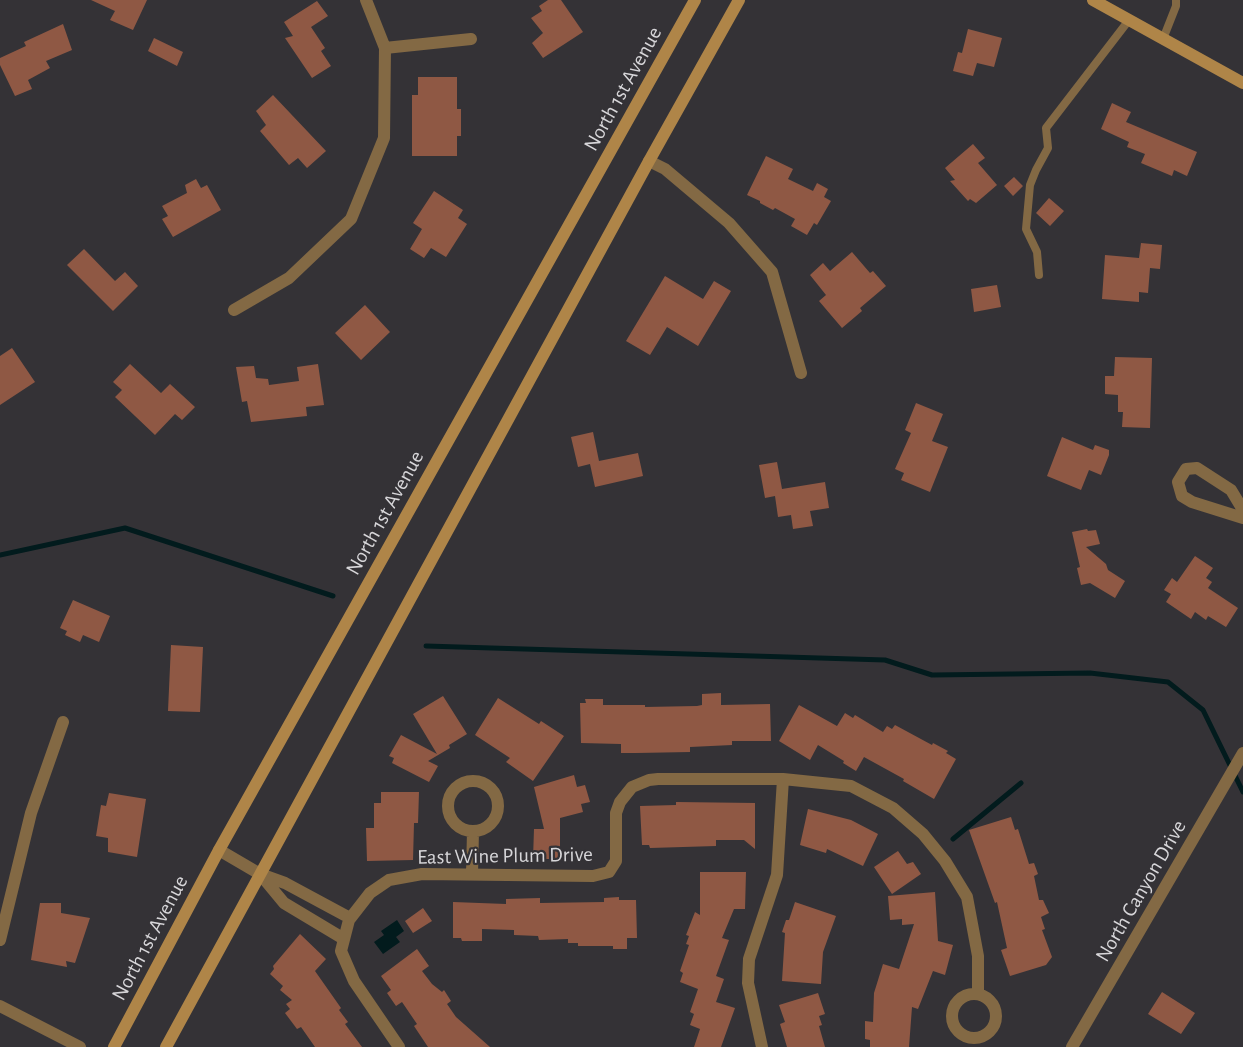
<!DOCTYPE html>
<html>
<head>
<meta charset="utf-8">
<style>
	body { margin:0 }
	canvas { display:block; background:#343236 }
</style>
</head>
<body>
<canvas width="1243" height="1047"></canvas>
<script>
const c = document.querySelector('canvas').getContext('2d');
c.lineJoin = 'round';
function paint(path, color) { c.fillStyle = color; c.fill(path, 'evenodd'); }
const toPath = rows => new Path2D(rows.map(r => 'M' + r).join(''));
function stroke(path, color, width, dash) { c.strokeStyle = color; c.lineWidth = width; c.lineCap = dash ? 'butt' : 'round'; c.setLineDash(dash || []); c.stroke(path); }
function drawText(font, color, halo, rows, align = 'center') {
  c.font = font + ' "Alegreya Sans",sans-serif'; c.lineWidth = 4.5; c.setLineDash([]); c.textBaseline = 'middle'; c.strokeStyle = halo; c.fillStyle = color; for (const [text, x, y, turn = 0] of rows) {
    c.save(); c.translate(x, y); c.rotate((+turn || 0) * Math.PI / 180); c.textAlign = isNaN(turn) ? turn : align; if (halo) c.strokeText(text, 0, 0); c.fillText(text, 0, 0); c.restore();
  }
}
paint(toPath([
	[397,920,404,931,396,937,400,942,383,954,374,942,384,935,381,931]
]), '#021b1d');
stroke(toPath([
	[0,555,125,528,333,596],
	[426,646,885,660,932,675,1090,673,1168,682,1203,710,1243,792],
	[953,839,1021,783]
]), '#021b1d', 5);
paint(toPath([
	[91,0,147,0,133,30,110,20,115,11],
	[548,0,561,0,583,32,543,58,532,43,543,33,531,18,542,11,539,6],
	[317,1,328,16,311,27,325,48,321,51,331,66,312,78,285,38,293,36,284,22],
	[63,24,72,50,46,61,50,68,28,80,32,89,15,96,0,65,0,58,26,46,24,42],
	[968,29,1002,38,994,67,977,63,973,76,953,71,958,52,962,53],
	[154,38,183,52,177,66,148,51],
	[418,77,457,77,457,109,461,109,461,136,457,136,457,156,412,156,412,95,418,95],
	[273,95,326,151,307,168,298,158,289,165,260,131,266,125,256,111],
	[1112,103,1131,112,1126,122,1197,152,1187,176,1174,170,1172,176,1141,163,1145,154,1127,147,1129,142,1101,129],
	[973,144,985,158,978,163,997,185,976,203,970,199,968,201,950,181,955,180,945,168],
	[766,156,793,169,788,179,813,191,817,183,828,189,824,197,831,201,817,225,814,223,807,235,791,226,795,219,775,208,773,210,760,203,760,201,747,195],
	[1014,177,1023,186,1013,196,1004,186],
	[196,179,201,188,207,185,221,210,173,237,162,219,168,216,162,206,187,193,185,185],
	[434,191,463,210,458,218,467,224,446,257,431,248,424,258,410,249,422,229,413,223],
	[1049,198,1064,211,1050,226,1036,213],
	[1141,243,1162,245,1160,269,1150,268,1148,293,1139,292,1139,302,1102,299,1105,255,1139,258],
	[84,249,115,281,125,272,138,286,113,311,67,265],
	[852,252,870,273,873,271,886,286,860,308,862,311,842,328,819,301,826,295,810,275,823,263,830,271],
	[665,276,703,299,714,281,731,291,698,346,667,327,650,355,626,341],
	[997,285,1001,307,974,312,971,289],
	[365,305,390,332,361,360,335,333],
	[12,348,35,382,0,405,0,356],
	[1115,357,1152,358,1150,428,1122,427,1123,412,1118,412,1118,395,1105,394,1105,376,1114,376],
	[130,364,161,393,170,384,195,407,182,420,175,414,155,435,115,397,122,390,113,382],
	[318,364,324,405,306,407,307,416,251,422,247,401,242,402,236,367,254,366,256,378,268,379,269,385,299,381,297,367],
	[916,403,943,414,932,441,948,447,930,492,901,480,904,473,895,469,911,433,905,430],
	[593,432,599,461,638,453,643,476,595,487,590,464,578,467,571,437],
	[1062,437,1093,450,1095,445,1109,450,1109,455,1101,475,1089,470,1081,490,1047,476],
	[777,462,782,489,825,482,829,508,810,511,813,526,793,529,791,515,778,517,775,496,765,498,759,465],
	[1087,529,1088,531,1096,530,1100,544,1086,547,1106,564,1108,570,1125,581,1115,598,1090,583,1081,585,1077,568,1080,567,1072,532],
	[1195,556,1213,568,1206,578,1212,582,1208,588,1238,608,1226,627,1208,616,1206,620,1195,612,1191,619,1166,602,1171,594,1164,590,1172,578,1177,582],
	[73,600,110,616,99,642,83,635,80,642,65,635,67,631,60,628],
	[171,645,203,647,200,712,168,711],
	[721,693,721,705,770,704,771,741,732,741,732,745,690,747,690,752,636,753,621,753,621,744,581,743,580,703,586,703,585,699,603,699,603,705,645,705,645,707,697,706,702,705,702,694],
	[443,696,467,734,449,745,450,748,428,761,438,766,429,782,392,763,394,758,389,756,401,735,437,754,413,714],
	[498,698,539,724,541,721,564,736,533,781,506,762,510,758,475,735],
	[799,705,837,726,845,713,853,718,855,715,883,732,887,726,892,729,895,725,932,745,933,743,948,751,946,753,956,759,934,799,903,781,904,779,864,757,856,771,843,763,844,761,818,745,810,760,779,741],
	[574,775,577,787,585,785,590,802,581,804,583,812,560,818,560,859,533,859,534,829,544,829,534,787],
	[381,792,419,792,418,823,414,823,413,860,367,861,366,828,374,828,374,803,381,803],
	[109,793,146,799,137,857,108,852,108,838,96,836,101,805,106,806],
	[676,802,755,803,755,849,744,840,716,840,716,846,650,848,649,845,642,845,640,806,676,805],
	[808,809,851,820,878,834,863,866,827,849,826,853,800,845],
	[1011,817,1015,830,1018,829,1029,864,1034,863,1038,874,1034,876,1039,900,1043,900,1049,913,1041,917,1045,929,1042,930,1052,957,1046,965,1010,976,1001,950,1007,948,997,902,995,903,969,830],
	[898,851,907,864,913,862,921,874,892,894,874,867],
	[700,872,746,872,745,909,734,909,722,938,729,940,716,976,724,979,716,1002,735,1008,721,1047,694,1047,700,1029,690,1025,694,1014,690,1012,698,989,680,982,683,973,680,971,689,945,686,944,689,936,686,935,695,912,700,915],
	[935,892,938,941,953,945,945,975,933,971,918,1009,912,1007,909,1047,870,1047,870,1040,865,1039,865,1021,873,1022,874,993,883,964,899,969,914,924,902,925,902,919,890,920,888,896],
	[619,897,619,900,636,900,637,938,627,938,627,949,613,949,613,946,578,946,578,943,568,943,568,939,539,940,538,936,514,935,514,930,482,929,482,941,462,941,461,938,453,938,453,902,506,904,506,899,540,898,540,903,604,902,604,898],
	[795,902,836,916,823,952,821,984,782,981,785,933,782,932,786,920,789,920],
	[40,903,61,903,61,913,90,918,75,963,66,961,67,967,31,960],
	[423,908,432,921,413,933,405,921],
	[300,934,326,959,315,971,341,1008,339,1010,348,1022,345,1024,362,1047,315,1047,301,1027,297,1029,285,1013,290,1009,286,1004,292,1000,280,990,283,986,270,974,274,969,273,966],
	[417,949,429,966,422,971,432,984,442,992,444,990,451,1001,447,1004,456,1017,490,1047,428,1047,414,1026,417,1024,402,1002,396,1006,387,993,391,990,381,976],
	[1162,992,1195,1013,1181,1034,1148,1014],
	[818,993,825,1014,819,1016,822,1025,819,1026,825,1047,787,1047,780,1024,785,1022,779,1005]
]), '#8f5844');
stroke(toPath([
	[1163,39,1176,6,1176,0],
	[1039,275,1037,252,1026,229,1030,185,1036,170,1048,148,1046,128,1129,20]
]), '#836944', 8);
stroke(toPath([
	[385,48,471,39],
	[649,161,665,169,729,223,772,272,801,373],
	[234,310,289,278,351,219,384,138,385,48,366,0],
	[1243,510,1231,490,1197,468,1186,469,1178,482,1182,496,1192,502,1243,518],
	'448 806a25 25 0 1 1 50 0a25 25 0 1 1-50 0Z',
	[219,850,260,874],
	[472,874,473,831],
	[344,939,284,903,260,874,285,883,350,918],
	[0,940,31,813,63,722],
	'952 1016a22 22 0 1 1 44 0a22 22 0 1 1-44 0Z',
	[0,1006,80,1047],
	[399,1047,354,981,341,951,349,920,370,893,389,880,422,874,593,876,609,872,616,861,616,813,620,802,632,787,649,780,658,779,783,779,851,786,893,808,923,834,945,861,967,897,978,956,978,994],
	[762,1047,748,983,749,959,777,875,783,779],
	[1072,1047,1243,753]
]), '#836944', 12);
stroke(toPath([
	[1093,0,1243,83],
	[114,1047,219,850,695,0],
	[166,1047,649,161,739,0]
]), '#af8548', 12);
drawText('21px', '#d7d6d9', '#343236', [
	["North 1st Avenue",623,89,-61],
	["North 1st Avenue",385,513,-61],
	["East Wine Plum Drive",505,856,-1],
	["North Canyon Drive",1141,891,-60],
	["North 1st Avenue",150,938,-62]
]);
</script>
</body>
</html>
